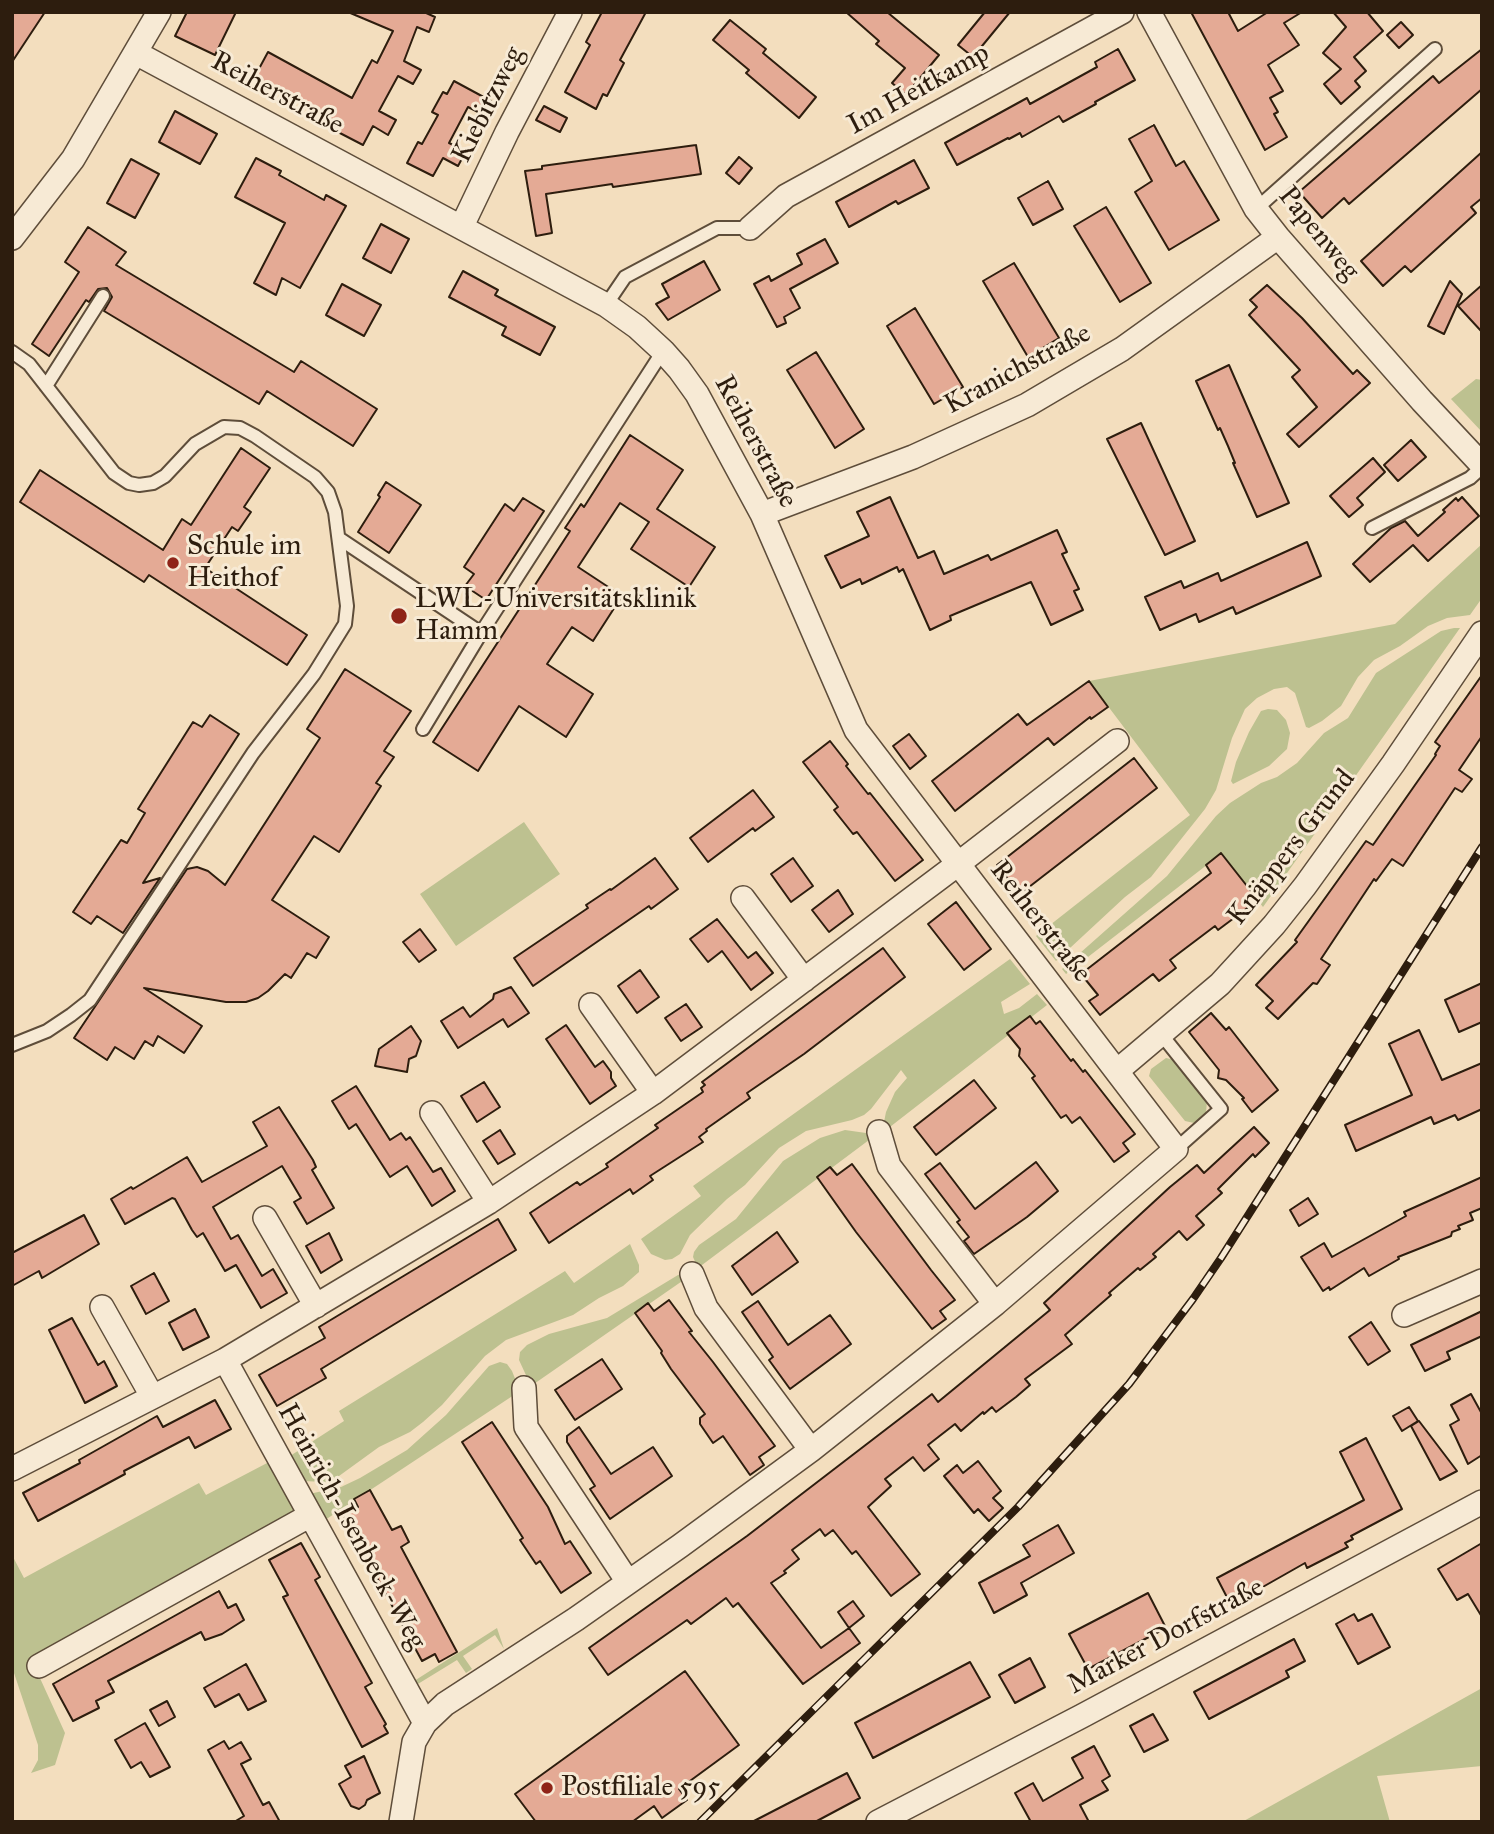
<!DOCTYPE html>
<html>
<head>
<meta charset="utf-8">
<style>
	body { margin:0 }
	#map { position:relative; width:1494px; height:1834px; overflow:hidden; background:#f3debe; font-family:"IM FELL Great Primer",serif }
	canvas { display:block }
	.frame { position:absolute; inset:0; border:14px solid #2d1d0e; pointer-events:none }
</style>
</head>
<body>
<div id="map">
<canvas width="1494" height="1834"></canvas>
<div class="frame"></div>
</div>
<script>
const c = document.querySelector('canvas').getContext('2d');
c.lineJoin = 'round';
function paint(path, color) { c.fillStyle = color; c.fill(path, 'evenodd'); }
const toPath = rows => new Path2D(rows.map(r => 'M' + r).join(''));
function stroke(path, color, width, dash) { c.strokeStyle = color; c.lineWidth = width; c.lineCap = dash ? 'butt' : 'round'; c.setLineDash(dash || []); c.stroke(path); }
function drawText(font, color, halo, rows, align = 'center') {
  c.font = font + ' "IM FELL Great Primer",serif'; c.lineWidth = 6; c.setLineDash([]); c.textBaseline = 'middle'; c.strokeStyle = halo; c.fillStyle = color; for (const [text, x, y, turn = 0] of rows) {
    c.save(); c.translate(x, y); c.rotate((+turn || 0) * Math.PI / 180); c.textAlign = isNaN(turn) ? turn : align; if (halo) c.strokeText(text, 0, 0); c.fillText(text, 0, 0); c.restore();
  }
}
paint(toPath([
	[1476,379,1482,380,1482,432,1451,399],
	[1482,544,1482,598,1470,615,1447,618,1428,626,1400,646,1374,660,1358,677,1341,706,1322,721,1309,728,1306,727,1295,693,1287,687,1274,689,1257,698,1245,709,1232,738,1216,790,1205,809,1151,877,1125,897,1056,961,1036,936,1190,815,1089,681,1395,624],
	[1454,628,1460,628,1263,907,1221,854,1066,974,1062,969,1167,876,1216,816,1230,803,1261,783,1277,777,1297,763,1324,733,1348,718,1376,673,1441,631],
	[1268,709,1277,710,1286,720,1290,733,1287,749,1269,766,1233,784,1231,781,1236,762,1249,732,1261,711],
	[524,822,560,874,456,946,420,894],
	[1010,959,1030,984,1001,1002,1004,1014,1019,1008,1037,994,1047,1005,886,1130,884,1122,886,1112,895,1092,907,1078,901,1070,871,1109,864,1115,852,1120,806,1131,779,1148,745,1185,727,1199,690,1235,680,1254,672,1259,665,1260,651,1254,641,1239,701,1196,693,1186],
	[1166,1058,1175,1060,1207,1101,1206,1113,1194,1123,1185,1121,1149,1076,1151,1069],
	[845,1130,866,1133,873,1137,698,1268,693,1257,694,1252,699,1245,736,1219,783,1161,820,1138],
	[630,1244,639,1265,639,1272,623,1286,599,1298,573,1315,506,1340,485,1356,442,1405,423,1422,410,1432,379,1447,339,1476,328,1482,301,1481,290,1456,344,1421,339,1411,565,1271,574,1283],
	[684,1274,688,1277,531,1386,519,1360,520,1352,527,1345,549,1334,607,1318,678,1275],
	[500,1362,507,1364,512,1371,520,1391,325,1520,309,1494,341,1487,360,1478,407,1450,446,1415,489,1366],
	[269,1462,300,1517,34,1665,65,1733,55,1765,31,1773,38,1760,38,1745,12,1667,12,1555,24,1578,199,1483,206,1495],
	[497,1628,504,1649,495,1635,463,1656,472,1669,466,1673,457,1660,413,1687,411,1683],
	[1482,1688,1482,1766,1377,1776,1390,1822,1242,1822]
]), '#bdc190');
const building = toPath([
	[12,12,45,12,12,62,12,12],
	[187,12,236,12,215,55,175,36,187,12],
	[348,12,424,12,435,17,429,32,417,27,404,61,421,70,413,84,398,76,379,111,396,120,388,135,373,126,363,145,336,131,340,124,254,78,268,52,352,98,372,60,377,63,393,31,348,12],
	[602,12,646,12,620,60,624,63,607,96,603,94,596,109,565,92,590,45,586,42,602,12],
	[846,12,887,12,939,55,906,95,892,83,905,68,876,44,879,41,846,12],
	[985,12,1010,12,973,57,958,45,985,12],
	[1191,12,1228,12,1238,31,1268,12,1302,12,1284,23,1299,45,1268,65,1283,91,1270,98,1278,112,1274,114,1287,137,1265,150,1191,12],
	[1333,12,1367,12,1383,31,1354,57,1366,71,1355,81,1360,87,1341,104,1324,84,1341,69,1323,53,1346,27,1333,12],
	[730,20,766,49,763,53,816,97,799,118,746,73,749,70,713,40,730,20],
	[1401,22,1413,35,1399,48,1387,35,1401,22],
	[1118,49,1135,80,1095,102,1096,104,1063,122,1059,116,1022,137,1020,133,1009,139,1008,138,957,165,945,143,1027,98,1030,104,1097,67,1095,62,1118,49],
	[1482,49,1482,89,1349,204,1344,198,1322,218,1299,192,1433,76,1439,83,1482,49],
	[454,81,491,101,484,115,468,107,449,143,466,151,458,166,443,158,433,176,407,163,418,142,422,144,438,115,432,112,443,92,447,94,454,81],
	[544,106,567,118,560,132,536,120,544,106],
	[175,111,217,134,200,164,159,142,175,111],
	[1154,125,1176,166,1184,161,1219,220,1169,250,1135,192,1152,181,1129,139,1154,125],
	[696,145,701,174,613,187,612,184,546,194,552,233,536,236,525,171,542,169,542,166,696,145],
	[1482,152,1482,198,1471,207,1476,213,1411,272,1405,266,1383,286,1361,261,1482,152],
	[739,157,752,168,739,184,726,173,739,157],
	[256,158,281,171,279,175,324,200,326,195,346,206,300,288,282,278,276,295,254,283,285,223,235,197,256,158],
	[131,159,159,174,135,218,107,203,131,159],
	[914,160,929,188,898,204,896,201,849,227,836,202,914,160],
	[1048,181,1063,209,1033,225,1018,198,1048,181],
	[1106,207,1151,283,1120,302,1074,226,1106,207],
	[381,224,409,239,391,273,363,258,381,224],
	[88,227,126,252,116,265,294,372,301,361,377,409,353,446,267,391,259,404,104,311,112,297,107,288,98,289,89,302,86,300,49,356,32,344,79,272,65,262,88,227],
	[825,239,838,263,790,289,800,308,784,317,786,323,777,327,754,284,769,276,771,281,802,264,797,254,825,239],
	[704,261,720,290,668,320,656,304,669,297,662,284,704,261],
	[1014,263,1059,338,1028,357,983,281,1014,263],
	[463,271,498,290,495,295,555,327,540,355,502,335,506,327,449,297,463,271],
	[1450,281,1462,294,1444,334,1428,326,1450,281],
	[342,284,381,305,364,336,326,315,342,284],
	[1267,285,1302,318,1353,374,1357,370,1370,383,1299,447,1287,434,1317,407,1292,377,1300,370,1249,315,1257,307,1250,300,1267,285],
	[1482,285,1482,332,1458,306,1482,285],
	[915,308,963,387,934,404,887,326,915,308],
	[816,352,864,429,835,448,787,370,816,352],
	[1229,365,1289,503,1257,517,1233,463,1235,463,1228,446,1220,428,1218,430,1196,381,1229,365],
	[1141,423,1195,541,1165,555,1107,439,1141,423],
	[630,435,683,470,657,509,715,547,689,587,631,549,649,522,620,503,578,567,622,596,593,641,572,627,547,664,593,694,566,737,519,706,478,771,433,742,570,531,565,528,581,504,584,507,630,435],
	[1411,440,1426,457,1398,481,1384,465,1411,440],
	[241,448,270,468,244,507,251,512,238,531,232,527,205,568,307,635,287,665,149,575,144,582,20,502,40,470,163,550,182,519,191,525,241,448],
	[1373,458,1385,472,1357,498,1363,505,1349,517,1330,496,1373,458],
	[386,482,421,505,389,553,358,532,380,497,378,495,386,482],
	[890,497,918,558,934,551,944,574,988,555,991,560,1057,530,1067,552,1062,554,1079,589,1074,591,1083,610,1051,625,1031,582,950,616,951,620,930,630,903,569,899,572,897,567,862,584,860,579,841,588,825,556,869,536,857,512,890,497],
	[1462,497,1479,516,1428,561,1413,545,1370,582,1353,564,1391,528,1405,521,1418,536,1445,512,1443,510,1456,498,1458,501,1462,497],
	[523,498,544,511,486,600,465,586,474,574,464,567,505,504,514,511,523,498],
	[1307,542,1321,576,1236,614,1233,607,1199,622,1196,614,1160,630,1145,597,1181,581,1184,588,1218,573,1221,581,1307,542],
	[345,669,411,711,384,751,394,757,376,783,381,786,339,852,314,836,272,900,329,937,316,958,307,953,291,978,285,974,268,991,258,998,246,1002,226,1002,144,988,202,1026,184,1053,158,1036,153,1046,145,1041,134,1059,115,1047,107,1060,74,1038,187,869,197,867,208,871,225,885,320,738,307,729,345,669],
	[1482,675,1482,736,1459,770,1472,779,1462,792,1455,788,1403,866,1392,859,1376,881,1374,879,1321,959,1330,965,1317,984,1313,983,1278,1019,1266,1008,1273,1001,1256,985,1297,942,1295,940,1366,841,1373,845,1436,755,1435,754,1440,746,1435,742,1482,675],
	[1089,681,1108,707,1091,719,1090,717,1054,745,1048,738,955,811,932,781,1018,714,1027,725,1089,681],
	[210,715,239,734,143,883,160,878,123,933,97,916,91,924,73,912,121,840,127,843,145,813,138,809,193,722,202,727,210,715],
	[909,734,926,756,910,769,893,746,909,734],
	[830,741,848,764,846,766,868,794,870,793,923,860,895,881,857,832,853,834,834,810,838,807,803,762,830,741],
	[1134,758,1157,788,1020,894,997,865,1134,758],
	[753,790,774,817,755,831,753,828,708,862,690,838,753,790],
	[1221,853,1258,900,1218,930,1215,926,1170,960,1176,968,1159,981,1153,974,1100,1015,1089,1001,1098,995,1081,974,1211,873,1206,865,1221,853],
	[655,858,678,889,651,909,649,906,533,986,514,958,588,908,586,905,610,889,611,890,655,858],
	[793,858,813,886,791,902,771,874,793,858],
	[838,890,853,914,829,932,812,910,838,890],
	[956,902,991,949,964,970,928,924,956,902],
	[717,919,748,958,756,952,773,973,751,990,722,951,708,962,690,939,717,919],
	[420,929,436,950,419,962,403,942,420,929],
	[883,948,905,977,804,1054,747,1093,750,1098,706,1129,707,1131,699,1137,703,1142,650,1176,653,1180,633,1194,630,1189,549,1243,530,1213,577,1182,580,1185,608,1167,606,1164,658,1128,655,1125,703,1092,701,1088,705,1085,702,1082,883,948],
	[640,970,659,997,637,1013,618,986,640,970],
	[1482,983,1482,1022,1459,1032,1445,1000,1482,983],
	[511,987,529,1013,508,1027,503,1019,458,1048,441,1021,463,1007,470,1017,493,999,494,994,511,987],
	[686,1004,702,1027,681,1041,665,1018,686,1004],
	[1211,1013,1226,1030,1229,1027,1278,1090,1252,1112,1242,1099,1244,1098,1226,1080,1218,1078,1219,1070,1189,1032,1211,1013],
	[1030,1016,1036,1024,1040,1021,1071,1061,1073,1059,1083,1072,1085,1070,1135,1134,1123,1143,1129,1151,1114,1162,1080,1117,1072,1123,1066,1115,1061,1118,1032,1078,1035,1076,1019,1056,1020,1049,1007,1033,1030,1016],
	[566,1025,595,1067,603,1061,611,1072,611,1078,616,1086,590,1104,546,1039,566,1025],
	[411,1026,421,1041,416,1056,409,1059,407,1072,375,1066,379,1049,411,1026],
	[1419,1030,1442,1080,1482,1063,1482,1109,1458,1120,1455,1115,1434,1124,1431,1117,1356,1151,1345,1125,1412,1095,1389,1044,1419,1030],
	[974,1080,996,1108,936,1155,914,1127,974,1080],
	[484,1082,500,1107,477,1122,461,1096,484,1082],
	[356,1086,390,1140,401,1133,406,1140,410,1137,433,1172,441,1168,455,1191,432,1206,407,1166,390,1177,356,1124,349,1129,332,1101,356,1086],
	[279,1107,313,1160,316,1167,312,1170,334,1208,307,1224,294,1202,301,1198,282,1166,213,1207,231,1239,238,1235,262,1276,273,1269,287,1293,261,1308,236,1265,225,1271,203,1233,197,1237,192,1230,175,1199,172,1198,125,1224,111,1199,131,1187,133,1189,187,1157,202,1182,267,1146,253,1122,279,1107],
	[1254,1127,1269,1143,1255,1157,1253,1154,1218,1189,1222,1193,1196,1216,1204,1225,1187,1240,1179,1231,1153,1254,1156,1257,1140,1270,1138,1268,1109,1293,1111,1295,1065,1335,1072,1344,1025,1379,1030,1385,1016,1397,996,1412,992,1407,984,1414,983,1412,961,1431,955,1424,928,1445,939,1459,924,1471,913,1457,885,1479,891,1486,868,1507,920,1574,891,1596,856,1551,852,1554,833,1530,825,1536,820,1529,792,1550,799,1559,784,1571,786,1573,771,1583,821,1648,849,1628,860,1643,803,1684,738,1603,733,1607,726,1598,691,1624,687,1620,608,1675,589,1648,747,1536,932,1394,938,1402,1050,1310,1044,1303,1170,1187,1197,1165,1204,1173,1254,1127],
	[500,1130,515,1154,498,1164,483,1141,500,1130],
	[1036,1162,1058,1191,1027,1217,974,1254,964,1241,969,1237,957,1222,960,1220,925,1174,940,1163,975,1209,1036,1162],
	[852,1164,931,1270,955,1300,940,1311,946,1319,932,1329,856,1232,817,1177,830,1167,837,1175,852,1164],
	[1482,1177,1482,1208,1470,1213,1473,1220,1458,1226,1460,1229,1452,1232,1451,1236,1398,1257,1399,1259,1369,1276,1364,1268,1330,1290,1329,1287,1323,1291,1301,1257,1324,1243,1332,1257,1406,1216,1404,1212,1482,1177],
	[1308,1198,1318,1214,1299,1226,1290,1210,1308,1198],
	[84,1215,99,1244,42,1278,39,1271,12,1286,12,1253,84,1215],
	[498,1219,516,1250,321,1369,326,1378,277,1406,259,1375,325,1338,319,1327,498,1219],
	[777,1232,798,1262,752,1295,732,1266,777,1232],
	[329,1233,342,1260,321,1273,306,1246,329,1233],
	[154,1273,169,1301,146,1314,131,1286,154,1273],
	[669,1300,692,1331,689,1332,713,1362,775,1446,759,1457,764,1465,750,1475,723,1436,713,1443,700,1424,700,1418,705,1414,671,1369,661,1353,662,1351,635,1313,648,1303,654,1311,669,1300],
	[758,1301,788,1345,830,1315,851,1344,790,1389,769,1360,773,1357,742,1312,758,1301],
	[195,1309,209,1337,183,1350,169,1323,195,1309],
	[1482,1311,1482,1336,1447,1352,1450,1359,1425,1371,1411,1345,1482,1311],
	[72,1318,98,1365,104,1361,117,1386,85,1403,49,1330,72,1318],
	[1371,1322,1390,1351,1368,1365,1349,1337,1371,1322],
	[602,1359,622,1389,575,1420,555,1390,602,1359],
	[1471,1394,1482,1414,1482,1455,1468,1464,1450,1425,1459,1420,1451,1405,1471,1394],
	[215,1400,231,1429,195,1448,189,1437,124,1471,125,1474,38,1521,23,1493,80,1463,79,1460,157,1416,163,1427,215,1400],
	[1409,1407,1418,1421,1402,1431,1393,1416,1409,1407],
	[1419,1421,1457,1471,1440,1480,1411,1426,1419,1421],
	[492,1422,548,1507,565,1544,570,1541,591,1573,561,1593,540,1561,536,1564,520,1540,523,1538,462,1442,492,1422],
	[579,1427,611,1474,653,1447,672,1476,610,1519,590,1489,595,1486,567,1442,567,1436,579,1427],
	[1366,1438,1402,1509,1351,1536,1353,1539,1345,1543,1348,1547,1307,1568,1305,1563,1231,1605,1217,1578,1364,1500,1340,1452,1366,1438],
	[978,1461,1001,1491,993,1498,1003,1508,989,1521,978,1509,974,1513,944,1476,957,1465,963,1473,978,1461],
	[370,1490,392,1530,401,1526,409,1542,401,1547,457,1652,439,1662,435,1654,422,1661,343,1515,358,1507,354,1499,370,1490],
	[1058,1525,1074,1553,1021,1583,1027,1595,994,1613,979,1583,1030,1556,1023,1545,1058,1525],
	[301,1543,320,1577,315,1580,372,1683,365,1687,386,1724,384,1726,388,1733,362,1747,283,1597,288,1595,269,1560,301,1543],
	[1482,1543,1482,1617,1468,1594,1457,1600,1438,1569,1482,1543],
	[219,1591,228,1608,236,1604,244,1620,222,1634,205,1640,201,1632,108,1681,114,1692,96,1701,99,1708,73,1721,53,1684,219,1591],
	[1148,1593,1166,1628,1088,1669,1069,1634,1148,1593],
	[853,1601,864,1616,849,1628,838,1612,853,1601],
	[1354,1614,1358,1621,1372,1614,1390,1647,1358,1664,1336,1624,1354,1614],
	[1294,1639,1305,1661,1286,1671,1289,1677,1209,1719,1194,1692,1294,1639],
	[1030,1658,1045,1687,1015,1703,999,1675,1030,1658],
	[970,1662,990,1697,873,1758,855,1723,970,1662],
	[246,1664,266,1701,248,1710,239,1694,215,1707,204,1688,246,1664],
	[685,1671,739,1745,679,1789,687,1800,662,1818,654,1806,632,1822,536,1822,515,1794,685,1671],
	[167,1701,175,1717,159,1726,150,1710,167,1701],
	[1153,1714,1168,1740,1144,1752,1130,1726,1153,1714],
	[145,1723,170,1767,150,1777,141,1762,131,1768,115,1740,145,1723],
	[224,1741,229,1749,241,1742,251,1759,241,1764,263,1805,269,1802,280,1822,234,1822,244,1816,208,1750,224,1741],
	[1094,1746,1110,1776,1102,1781,1108,1790,1080,1805,1089,1822,1031,1822,1015,1793,1033,1783,1043,1801,1083,1778,1072,1758,1094,1746],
	[364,1756,380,1793,367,1800,365,1805,359,1809,351,1806,339,1784,351,1777,345,1766,364,1756],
	[847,1773,860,1798,815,1822,752,1822,847,1773]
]);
paint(building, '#e4aa95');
stroke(building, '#2d1d0e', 2);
const service = toPath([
	[1256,209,1435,49],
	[606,305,625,277,717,228,750,228],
	[12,352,29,364,114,473,129,483,139,485,153,483,165,476,195,444,224,427,240,428,255,436,315,477,328,492,335,512,347,606,345,624,314,674,253,753,90,1000,71,1015,47,1031,12,1045],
	[46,386,103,296],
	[1372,528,1470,478,1482,467],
	[340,539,481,633,663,351],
	[423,729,481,633],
	[1161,1034,1221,1109,1176,1149]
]);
const minor = toPath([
	[1149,12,1256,209,1278,237,1422,401,1482,465],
	[136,53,606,305,637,327,663,351,679,369,697,394,762,514,856,730,1176,1149,995,1304,811,1450,680,1546,576,1619,445,1704,425,1723,414,1742,401,1822],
	[462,226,507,132,570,12],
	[750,228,786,196,1122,12],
	[12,238,73,159,159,12],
	[762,514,913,457,1027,405,1122,349,1278,237],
	[743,898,804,980],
	[591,1005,653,1093],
	[1117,1071,1220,984,1274,925,1305,886,1393,764,1482,633],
	[432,1113,489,1202],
	[879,1132,889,1166,995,1304],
	[265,1218,316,1306],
	[692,1274,706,1308,811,1450],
	[102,1307,152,1396],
	[1404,1315,1482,1281],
	[225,1360,425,1723],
	[524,1388,526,1427,628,1582],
	[12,1469,225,1360,489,1202,653,1093,958,864,1117,741],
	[39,1666,309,1516],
	[878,1822,1082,1716,1482,1502]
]);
stroke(service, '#5e4d3a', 16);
stroke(minor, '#5e4d3a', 26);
stroke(service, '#f7ead5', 12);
stroke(minor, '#f7ead5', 23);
const rail = toPath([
	[700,1822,1018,1507,1129,1384,1193,1299,1221,1258,1482,847]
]);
stroke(rail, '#2d1d0e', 8);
stroke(rail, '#f7ead5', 5, [16]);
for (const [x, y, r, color] of [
	[173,563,7,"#8f2418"],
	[399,616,9,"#8f2418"],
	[547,1788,7,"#8f2418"]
]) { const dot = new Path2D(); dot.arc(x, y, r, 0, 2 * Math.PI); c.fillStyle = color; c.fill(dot); stroke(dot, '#f7ead5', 2.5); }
drawText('28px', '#2d1d0e', '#f7ead5', [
	["Im Heitkamp",919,90,-29],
	["Reiherstraße",277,94,28],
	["Kiebitzweg",489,105,-63],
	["Papenweg",1318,234,51],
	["Kranichstraße",1018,370,-28],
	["Reiherstraße",755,442,62],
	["Knäppers Grund",1292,848,-52],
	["Reiherstraße",1040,922,52],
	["Heinrich-Isenbeck-Weg",351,1527,61],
	["Marker Dorfstraße",1166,1637,-28]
]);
drawText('28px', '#2d1d0e', '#f7ead5', [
	["Schule im",187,547],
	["Heithof",187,579],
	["LWL-Universitätsklinik",415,600],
	["Hamm",415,632],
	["Postfiliale 595",561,1788]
], 'left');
</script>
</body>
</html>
